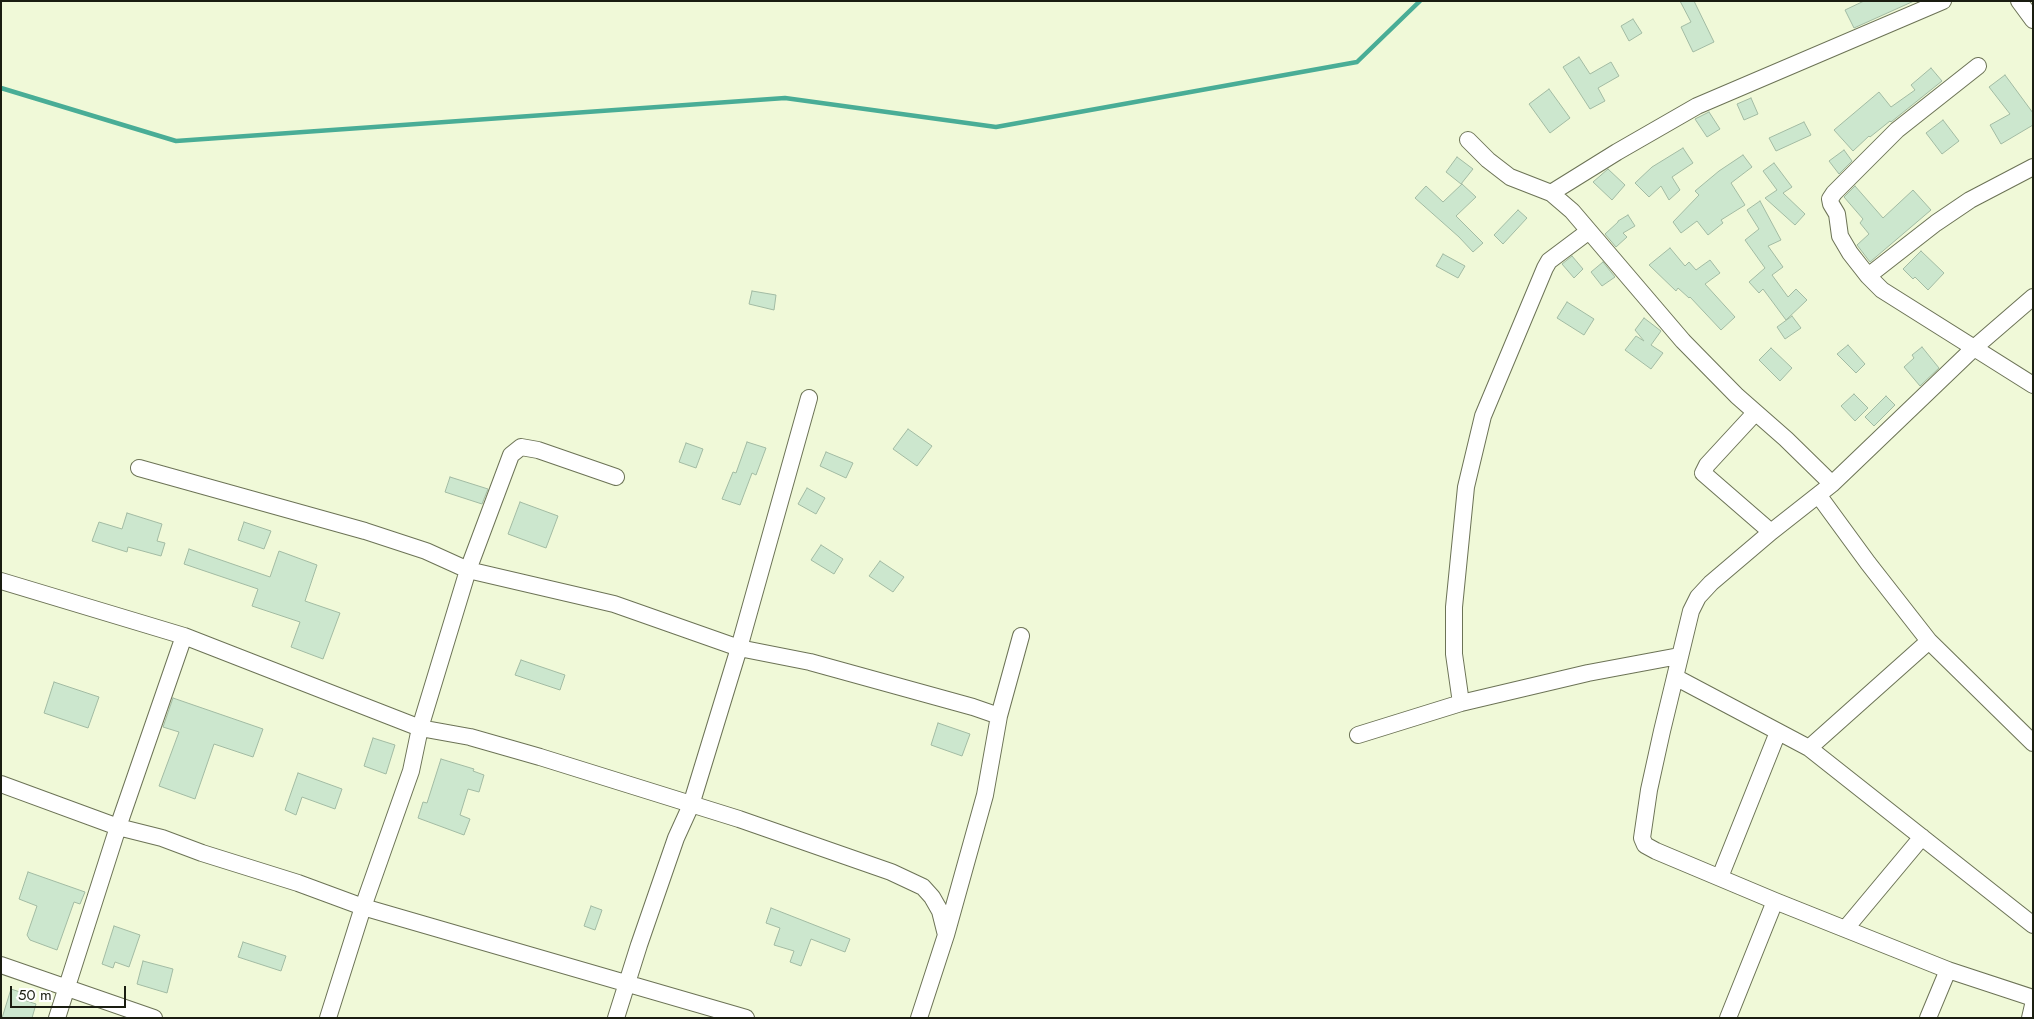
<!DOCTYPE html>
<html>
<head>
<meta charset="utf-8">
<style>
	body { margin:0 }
	#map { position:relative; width:2034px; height:1019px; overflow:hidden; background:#f0f9d8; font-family:Jost,sans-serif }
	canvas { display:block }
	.frame { position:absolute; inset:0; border:2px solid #1a1d11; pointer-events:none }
	.scale { position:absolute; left:10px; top:986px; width:116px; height:22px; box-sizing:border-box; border:2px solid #1a1d11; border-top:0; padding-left:6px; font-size:15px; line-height:18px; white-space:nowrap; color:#1a1d11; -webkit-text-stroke:4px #fff; paint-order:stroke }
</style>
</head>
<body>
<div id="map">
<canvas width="2034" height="1019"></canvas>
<div class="frame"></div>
<div class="scale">50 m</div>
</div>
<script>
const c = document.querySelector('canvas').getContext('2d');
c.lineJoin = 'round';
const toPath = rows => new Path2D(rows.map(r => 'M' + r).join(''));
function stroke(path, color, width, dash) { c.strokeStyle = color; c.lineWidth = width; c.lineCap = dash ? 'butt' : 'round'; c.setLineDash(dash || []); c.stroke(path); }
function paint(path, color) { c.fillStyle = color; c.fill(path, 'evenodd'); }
stroke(toPath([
	[1,88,176,141,785,98,996,127,1357,62,1420,1]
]), '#49ad96', 4.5);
const building = toPath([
	[1680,1,1694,1,1714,42,1693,52,1681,27,1691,22,1680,1],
	[1864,1,1914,1,1854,28,1845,10,1864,1],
	[1633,19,1642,33,1629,41,1621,26,1633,19],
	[1579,57,1590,74,1611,62,1619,76,1598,88,1605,101,1590,109,1563,67,1579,57],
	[1931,68,1942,81,1891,122,1890,121,1870,137,1869,136,1853,151,1834,130,1879,92,1891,107,1915,90,1911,85,1931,68],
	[2005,75,2033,113,2033,125,2001,144,1990,125,2010,114,1989,87,2005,75],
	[1549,89,1570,118,1550,133,1529,104,1549,89],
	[1751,98,1758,114,1744,120,1737,104,1751,98],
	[1709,112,1720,129,1707,137,1695,119,1709,112],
	[1943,120,1959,141,1942,154,1926,133,1943,120],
	[1804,122,1811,135,1776,151,1769,138,1804,122],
	[1683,148,1693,163,1672,177,1680,190,1669,200,1661,186,1649,197,1635,183,1652,167,1683,148],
	[1844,150,1852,161,1839,174,1829,161,1844,150],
	[1743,155,1752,167,1731,183,1745,205,1721,220,1723,223,1708,235,1697,221,1681,233,1673,222,1699,195,1695,191,1719,171,1743,155],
	[1457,157,1473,169,1461,184,1446,172,1457,157],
	[1774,163,1792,187,1783,193,1805,214,1795,225,1765,198,1777,190,1763,171,1774,163],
	[1608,169,1625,185,1612,200,1593,182,1608,169],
	[1462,184,1476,197,1456,216,1483,243,1473,252,1459,237,1415,198,1426,186,1443,202,1462,184],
	[1855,186,1883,218,1913,190,1931,210,1870,262,1857,245,1869,234,1860,223,1863,219,1844,197,1855,186],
	[1760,201,1781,240,1768,246,1783,267,1772,275,1788,297,1796,289,1807,300,1786,320,1763,289,1759,293,1749,282,1765,268,1745,240,1759,229,1747,210,1760,201],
	[1518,210,1527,218,1503,244,1494,235,1518,210],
	[1628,215,1635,226,1623,233,1627,237,1616,247,1605,234,1618,222,1618,221,1628,215],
	[1670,248,1685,266,1689,262,1696,270,1710,260,1720,273,1705,284,1735,317,1721,330,1690,297,1689,298,1678,288,1676,291,1649,265,1670,248],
	[1921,251,1944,273,1928,290,1915,277,1913,279,1903,269,1921,251],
	[1443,254,1465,266,1458,278,1436,266,1443,254],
	[1572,256,1583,269,1574,278,1562,264,1572,256],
	[1603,262,1615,277,1602,286,1591,272,1603,262],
	[752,291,776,295,774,310,749,304,752,291],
	[1567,302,1594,319,1584,335,1557,318,1567,302],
	[1792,316,1801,328,1785,339,1777,327,1792,316],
	[1644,318,1661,331,1651,345,1663,353,1651,369,1625,350,1636,336,1644,341,1635,330,1644,318],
	[1848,345,1865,364,1856,373,1837,354,1848,345],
	[1922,347,1939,368,1920,386,1904,367,1914,358,1912,355,1922,347],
	[1771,348,1792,368,1780,381,1759,360,1771,348],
	[1854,394,1868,408,1855,421,1841,406,1854,394],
	[1886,396,1895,405,1874,426,1865,417,1886,396],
	[908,429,932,446,917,466,893,449,908,429],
	[747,442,766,448,756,475,752,473,740,505,722,499,733,472,736,473,747,442],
	[686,443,703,449,696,468,679,462,686,443],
	[826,452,853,463,846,478,820,466,826,452],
	[450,477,488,489,482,504,445,492,450,477],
	[807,488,825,498,816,514,798,504,807,488],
	[520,502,558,516,546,548,508,534,520,502],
	[127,513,162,524,157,541,165,543,161,556,128,547,127,552,92,541,99,522,122,529,127,513],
	[244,522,271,531,264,549,238,540,244,522],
	[821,545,843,559,834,574,811,560,821,545],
	[189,549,270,577,279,551,317,565,305,601,340,613,323,659,291,647,300,622,252,606,258,589,184,564,189,549],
	[880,561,904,577,893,592,869,576,880,561],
	[521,660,565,675,560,690,515,675,521,660],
	[54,682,99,697,88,728,44,713,54,682],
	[173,698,263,729,253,757,214,744,195,799,159,786,179,732,163,727,173,698],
	[938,723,970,734,962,756,931,745,938,723],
	[373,738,395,745,386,774,364,766,373,738],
	[441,759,474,769,473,771,484,775,479,792,468,789,460,815,470,819,464,835,418,818,423,802,427,803,441,759],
	[298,773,342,789,335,809,302,797,296,815,285,810,298,773],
	[28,872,85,892,80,904,74,902,57,950,30,940,27,935,37,906,19,899,28,872],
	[591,906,602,910,595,930,584,926,591,906],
	[771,908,850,939,845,952,811,939,801,966,790,962,794,951,774,945,780,928,766,923,771,908],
	[114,926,140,935,129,967,115,962,113,968,102,964,114,926],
	[243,942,286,956,281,971,238,957,243,942],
	[143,961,173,969,167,993,137,984,143,961],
	[11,989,23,993,21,999,36,1004,32,1018,2,1018,11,989]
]);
paint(building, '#cce7ce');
stroke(building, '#a2bba3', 1);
const minor = toPath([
	[2019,1,2033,20],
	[1978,66,1897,130,1834,193,1830,199,1831,204,1837,214,1840,236,1850,253,1868,276,1882,290,2033,385],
	[1468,140,1488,160,1510,177,1551,193,1572,211,1683,341,1737,396,1786,439,1832,484],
	[1551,193,1617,152,1697,106,1943,1],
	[1868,276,1936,223,1970,200,2033,167],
	[2033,297,1974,348,1832,484,1771,532,1711,583,1698,597,1691,611,1662,731,1649,790,1642,838,1645,845,1656,851,1775,901,1948,970,2033,998],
	[1755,413,1707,465,1703,473,1771,532],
	[139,468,365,531,426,551,468,570,614,604,739,648,810,662,973,707,999,716],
	[1819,496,1868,563,1929,641,2033,743],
	[1,581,184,636,420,728,470,737,540,757,739,819,891,872,923,887,932,897,940,911,946,935],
	[1675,677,1809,748,2033,925],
	[1461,703,1454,654,1454,607,1466,487,1483,416,1545,268,1549,261,1589,231],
	[1358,735,1461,703,1588,673,1679,656],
	[1809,748,1929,641],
	[1,784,118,827,162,838,202,853,298,883,363,907,746,1018],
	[1720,877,1778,732],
	[1846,928,1922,837],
	[1,965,154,1018],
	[57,1018,118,827,184,636],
	[328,1018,363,907,411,771,420,728,468,570,511,455,521,447,538,450,616,477],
	[616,1018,639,945,676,838,691,805,739,648,809,398],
	[919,1018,946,935,985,795,999,716,1021,636],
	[1728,1018,1775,901],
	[1928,1018,1948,970],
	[2030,1018,2033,1005]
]);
stroke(minor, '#6c7356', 18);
stroke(minor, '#fff', 16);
</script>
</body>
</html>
